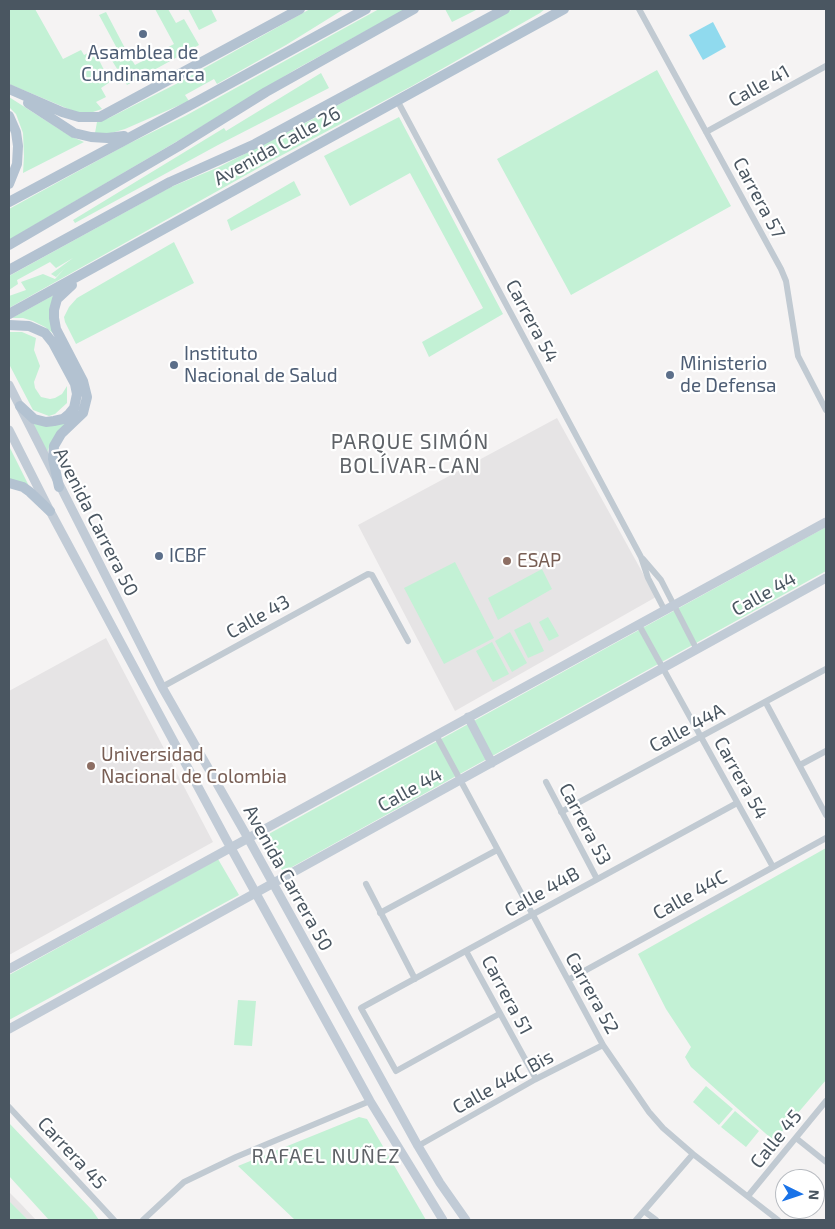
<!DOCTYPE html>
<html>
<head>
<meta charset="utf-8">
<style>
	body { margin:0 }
	#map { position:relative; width:835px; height:1229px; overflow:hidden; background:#f5f3f3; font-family:"Exo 2",sans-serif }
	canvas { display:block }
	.frame { position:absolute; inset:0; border:10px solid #4a5661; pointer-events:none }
	.north { position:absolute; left:775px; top:1169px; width:50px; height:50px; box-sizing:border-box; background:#fff; border:1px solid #b7bbc0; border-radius:50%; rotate:94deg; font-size:14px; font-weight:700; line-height:20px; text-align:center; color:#4a5661 }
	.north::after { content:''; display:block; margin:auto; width:18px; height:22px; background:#1a73e8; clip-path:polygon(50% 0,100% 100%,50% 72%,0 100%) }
</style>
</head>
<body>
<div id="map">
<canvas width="835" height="1229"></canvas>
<div class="frame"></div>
<div class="north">N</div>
</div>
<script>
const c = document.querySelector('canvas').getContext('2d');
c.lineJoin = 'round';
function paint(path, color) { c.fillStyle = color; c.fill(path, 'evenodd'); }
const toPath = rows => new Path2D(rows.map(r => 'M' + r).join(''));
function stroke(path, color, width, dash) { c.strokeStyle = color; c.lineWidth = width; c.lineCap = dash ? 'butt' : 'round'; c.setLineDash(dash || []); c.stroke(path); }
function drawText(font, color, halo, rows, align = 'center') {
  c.font = font + ' "Exo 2",sans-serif'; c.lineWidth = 4.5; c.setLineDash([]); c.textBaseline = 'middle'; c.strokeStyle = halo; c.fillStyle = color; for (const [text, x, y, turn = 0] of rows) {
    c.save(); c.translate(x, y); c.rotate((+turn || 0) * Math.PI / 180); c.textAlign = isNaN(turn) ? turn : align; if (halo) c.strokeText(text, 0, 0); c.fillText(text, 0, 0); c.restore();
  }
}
paint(toPath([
	[557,418,656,597,455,711,358,525],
	[106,638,213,842,9,955,9,691],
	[9,1192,20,1203,36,1220,9,1220]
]), '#e6e4e5');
paint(toPath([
	[9,9,35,9,63,59,81,50,84,55,94,50,110,82,101,88,106,97,96,102,102,109,87,114,78,113,9,84],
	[155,9,168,9,176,23,184,19,199,45,127,85,111,59,120,54,99,15,106,12,128,54,119,60,120,62,130,57,135,65,174,44],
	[188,9,211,9,217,21,199,30],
	[310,9,344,9,286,45,217,84,214,79,185,95,189,101,125,129,108,134,95,133,97,122,109,118,176,84],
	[379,9,406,9,298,68,181,139,9,240,9,209,126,145,185,116],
	[445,9,478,9,452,22],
	[513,9,545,9,540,13,412,86,271,161,9,308,9,296,26,290,21,282,43,274,55,279,65,268,56,277,51,274,73,258,56,268,50,262,17,280,18,284,9,290,9,276,171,187,219,167,307,122],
	[657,70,731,206,571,295,497,159],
	[321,73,329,88,218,145,75,223,73,220,224,128,226,131],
	[9,97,70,136,84,142,23,173,24,156,23,133,16,114,9,107],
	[399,117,503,314,429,357,422,342,483,308,410,173,350,206,324,156],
	[294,181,301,195,231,231,227,220],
	[174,242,194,283,76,344,65,322,64,317,69,307,77,298],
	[54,295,54,334,45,327,33,321,23,318,12,318],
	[9,332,22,332,36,338,34,350,40,366,34,382,35,388,41,397,50,399,55,398,62,394,67,386,67,403,55,414,49,416,33,410,9,364],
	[82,406,50,444,47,453,30,420,69,420],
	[9,446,30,488,9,479],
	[826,527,826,571,283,872,265,836],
	[455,562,494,638,444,664,404,588],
	[542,569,552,589,498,620,488,598],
	[548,617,559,636,549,641,539,622],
	[530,622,544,651,528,658,514,630],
	[510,632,527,663,512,672,495,641],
	[492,642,509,674,493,682,476,651],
	[826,848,826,1080,774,1141,691,1067,685,1057,691,1047,666,1009,638,954],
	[218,859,239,895,9,1020,9,975],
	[238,1000,256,1001,252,1046,234,1045],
	[706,1086,733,1109,719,1125,693,1102],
	[735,1111,759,1131,746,1147,721,1127],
	[359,1117,367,1119,426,1220,295,1220,238,1166],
	[9,1123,92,1210,99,1220,49,1220,9,1176],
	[9,1201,28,1220,9,1220]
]), '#c3f1d5');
paint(toPath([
	[713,22,726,47,703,60,689,35]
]), '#90daee');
stroke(toPath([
	[639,9,781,269,786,281,798,356,826,410],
	[397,100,641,557,648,578,665,611],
	[706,132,826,66],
	[643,559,661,580,697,650],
	[639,625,773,867],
	[162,687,368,574,372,575,408,641],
	[766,703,826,815],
	[436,735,603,1045,649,1112,663,1128,693,1154,778,1220],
	[800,765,826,751],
	[546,782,597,879],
	[561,812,826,669],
	[366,884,415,979],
	[380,913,497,850],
	[466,951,536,1079],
	[568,980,826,838],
	[499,1014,396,1071,361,1008,737,803],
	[9,1107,114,1220],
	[796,1138,826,1162],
	[418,1146,536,1079,603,1045],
	[748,1196,826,1101],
	[644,1211,656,1220],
	[143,1220,184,1182,236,1157,370,1101],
	[636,1220,693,1154]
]), '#c1cad2', 6);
stroke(toPath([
	[9,385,162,687,248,838,418,1146,440,1183,466,1220],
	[9,430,50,511,226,839,370,1101,443,1220],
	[468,717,492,763],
	[9,969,826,522],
	[9,1029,826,578]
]), '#c1cbd6', 9);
stroke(toPath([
	[9,89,62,112,79,117,100,117,300,9],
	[28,103,74,133,91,137,107,138,124,136],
	[9,116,16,132,18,146,17,164,9,184],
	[9,202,198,101,366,9],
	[9,245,179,146,266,92,414,9],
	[9,270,170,182,255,144,505,9],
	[9,314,564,9],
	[9,325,29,326,45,333,53,343,75,384,77,394,74,408,69,414,63,419,54,421,46,422,34,419,20,406],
	[9,483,23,487,30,492,50,511],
	[59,487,53,459,54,446,61,434,83,413,87,397,83,381,56,329,54,318,54,310,57,299,72,285]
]), '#b3c2d1', 10);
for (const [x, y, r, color] of [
	[143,34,5,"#5c6f8a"],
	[174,365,5,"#5c6f8a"],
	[670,375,5,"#5c6f8a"],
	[159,556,5,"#5c6f8a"],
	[507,561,5,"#8d6e63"],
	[91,766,5,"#8d6e63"]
]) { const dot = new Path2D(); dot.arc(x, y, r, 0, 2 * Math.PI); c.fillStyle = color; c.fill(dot); stroke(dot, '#fff', 2); }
drawText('19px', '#4e5e75', '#fff', [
	["Asamblea de",143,53,"center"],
	["Cundinamarca",143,75,"center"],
	["Instituto",184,354],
	["Nacional de Salud",184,376],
	["Ministerio",680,364],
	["de Defensa",680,386],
	["ICBF",169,556]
], 'left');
drawText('19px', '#4a5661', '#fff', [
	["Calle 41",759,86,-29],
	["Avenida Calle 26",277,146,-29],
	["Carrera 57",759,198,62],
	["Carrera 54",532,321,62],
	["Avenida Carrera 50",96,522,63],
	["Calle 44",764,594,-29],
	["Calle 43",258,617,-29],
	["Calle 44A",687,728,-28],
	["Carrera 54",741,778,61],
	["Calle 44",410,790,-29],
	["Carrera 53",585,824,62],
	["Avenida Carrera 50",288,878,61],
	["Calle 44B",542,892,-29],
	["Calle 44C",690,895,-29],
	["Carrera 52",592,993,61],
	["Carrera 51",507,995,62],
	["Calle 44C Bis",503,1082,-29],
	["Calle 45",776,1139,-51],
	["Carrera 45",72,1153,47]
]);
drawText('19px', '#785e54', '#fff', [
	["ESAP",517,561],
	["Universidad",101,755],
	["Nacional de Colombia",101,777]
], 'left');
c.letterSpacing = '1px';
drawText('20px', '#5f6368', '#fff', [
	["RAFAEL NUÑEZ",326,1156]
]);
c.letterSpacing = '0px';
c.letterSpacing = '1px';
drawText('21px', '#5f6368', '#fff', [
	["PARQUE SIMÓN",410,442],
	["BOLÍVAR-CAN",410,466]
]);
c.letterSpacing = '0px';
</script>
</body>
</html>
